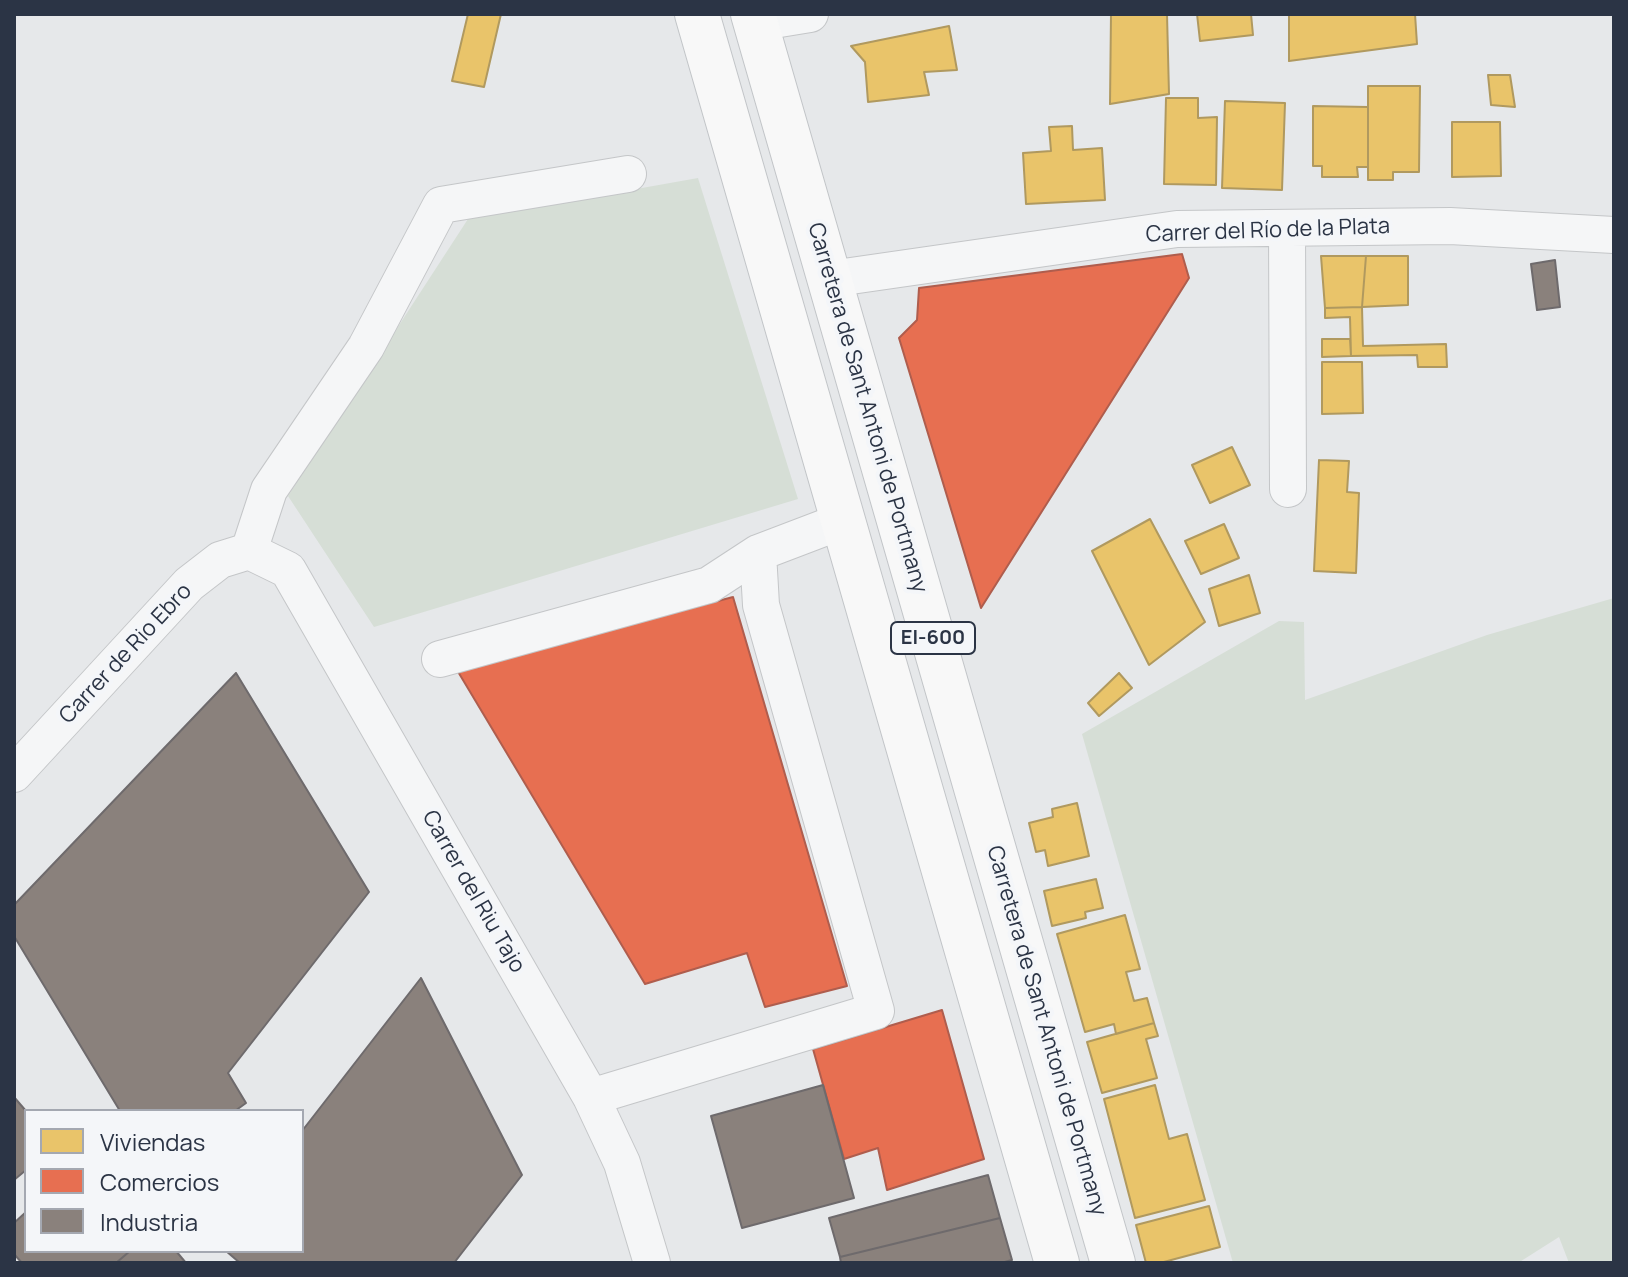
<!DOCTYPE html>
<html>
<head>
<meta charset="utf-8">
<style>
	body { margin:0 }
	#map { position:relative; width:1628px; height:1277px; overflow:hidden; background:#e6e8ea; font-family:Manrope,sans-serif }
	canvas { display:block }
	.frame { position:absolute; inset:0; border:16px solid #2b3445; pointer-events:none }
	.legend { position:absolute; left:24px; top:1109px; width:280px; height:144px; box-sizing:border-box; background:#f4f6f9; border:2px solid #a4a8b1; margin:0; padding:10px 14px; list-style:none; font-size:24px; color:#2b3445 }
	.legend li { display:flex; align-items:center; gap:16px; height:40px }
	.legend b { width:40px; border:2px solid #a4a8b1 }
</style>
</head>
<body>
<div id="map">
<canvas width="1628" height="1277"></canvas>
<div class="frame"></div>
<ul class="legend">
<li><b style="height:22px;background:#e9c46a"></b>Viviendas</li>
<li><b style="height:22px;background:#e76f51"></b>Comercios</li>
<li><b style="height:22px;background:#8a817c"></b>Industria</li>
</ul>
</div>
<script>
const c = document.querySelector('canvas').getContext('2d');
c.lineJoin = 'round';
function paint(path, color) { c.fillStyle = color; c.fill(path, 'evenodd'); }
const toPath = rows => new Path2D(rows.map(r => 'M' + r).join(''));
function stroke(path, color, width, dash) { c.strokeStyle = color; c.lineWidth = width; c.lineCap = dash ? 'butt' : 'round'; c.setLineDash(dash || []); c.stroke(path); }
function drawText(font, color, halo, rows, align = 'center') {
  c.font = font + ' Manrope,sans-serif'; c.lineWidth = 8; c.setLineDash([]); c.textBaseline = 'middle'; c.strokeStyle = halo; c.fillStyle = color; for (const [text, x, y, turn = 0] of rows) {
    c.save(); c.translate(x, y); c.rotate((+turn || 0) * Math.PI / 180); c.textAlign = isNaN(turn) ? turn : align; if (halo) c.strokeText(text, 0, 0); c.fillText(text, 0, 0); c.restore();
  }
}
paint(toPath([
	[698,178,798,499,374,627,288,496,468,219],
	[1614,598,1614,1263,1569,1263,1559,1237,1518,1263,1233,1263,1082,734,1279,621,1304,622,1305,700,1487,635]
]), '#d6ded6');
const homes = toPath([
	[468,14,501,14,484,87,452,81,468,14],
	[1111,14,1167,14,1169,94,1110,104,1111,14],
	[1197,14,1251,14,1253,35,1200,41,1197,14],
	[1289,14,1415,14,1417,44,1289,61,1289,14],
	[949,26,957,70,924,72,929,95,868,102,865,62,851,46,949,26],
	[1488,75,1510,75,1515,107,1491,105,1488,75],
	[1368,86,1420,86,1419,172,1393,172,1393,180,1368,180,1368,86],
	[1166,98,1198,98,1198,118,1217,117,1216,185,1164,184,1166,98],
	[1225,101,1285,103,1282,190,1222,188,1225,101],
	[1313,106,1368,107,1368,167,1357,167,1358,177,1322,177,1322,166,1313,166,1313,106],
	[1452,122,1500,122,1501,176,1452,177,1452,122],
	[1072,126,1073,150,1102,148,1105,200,1026,204,1023,153,1051,151,1049,127,1072,126],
	[1321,256,1366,256,1362,307,1325,308,1321,256],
	[1366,256,1408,256,1408,305,1362,307,1366,256],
	[1362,307,1363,346,1446,344,1447,367,1418,367,1417,355,1351,356,1350,317,1325,318,1325,308,1362,307],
	[1322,339,1350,339,1351,356,1322,357,1322,339],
	[1322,362,1362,362,1363,413,1322,414,1322,362],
	[1232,447,1250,485,1210,503,1192,465,1232,447],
	[1319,460,1349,461,1347,492,1359,493,1356,573,1314,571,1319,460],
	[1150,519,1205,622,1149,665,1092,551,1150,519],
	[1224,524,1239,558,1201,574,1185,541,1224,524],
	[1249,575,1260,613,1219,626,1209,589,1249,575],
	[1119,673,1132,688,1099,716,1088,703,1119,673],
	[1077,803,1089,856,1048,866,1045,850,1036,852,1029,823,1053,817,1052,809,1077,803],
	[1096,879,1103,908,1085,912,1086,918,1052,926,1044,891,1096,879],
	[1125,915,1140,969,1126,972,1134,1001,1147,998,1154,1023,1116,1034,1114,1024,1085,1032,1057,934,1125,915],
	[1154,1023,1158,1036,1146,1039,1157,1078,1102,1093,1087,1042,1154,1023],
	[1155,1085,1169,1139,1187,1134,1205,1200,1135,1218,1104,1099,1155,1085],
	[1209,1206,1220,1247,1160,1263,1146,1263,1136,1225,1209,1206]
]);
paint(homes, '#e9c46a');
stroke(homes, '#b0995f', 2);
const shops = toPath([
	[1182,254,1189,278,981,608,899,338,917,320,919,288,1182,254],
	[733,597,847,986,765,1007,747,953,645,984,457,670,733,597],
	[942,1010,984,1159,887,1190,878,1148,844,1159,813,1049,942,1010]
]);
paint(shops, '#e76f51');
stroke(shops, '#af5d4d', 2);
const industry = toPath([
	[1555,260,1560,307,1537,310,1531,264,1555,260],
	[236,673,369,892,228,1073,246,1103,235,1111,120,1111,14,936,14,905,236,673],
	[421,978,522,1175,454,1263,240,1263,226,1251,302,1251,302,1131,421,978],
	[823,1085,854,1198,742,1228,711,1116,823,1085],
	[14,1097,26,1111,26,1170,14,1180,14,1097],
	[988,1175,1000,1218,840,1257,829,1218,988,1175],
	[26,1212,26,1251,130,1251,116,1263,22,1263,14,1254,14,1223,26,1212],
	[1000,1218,1012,1260,1001,1263,841,1263,840,1257,1000,1218],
	[130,1251,176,1251,186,1263,116,1263,130,1251]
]);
paint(industry, '#8a817c');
stroke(industry, '#6e6a6c', 2);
const minor = toPath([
	[755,23,810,14],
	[1287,228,1288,489],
	[830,279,1177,229,1450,226,1614,235],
	[249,551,288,570,591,1097,622,1163,652,1263],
	[249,551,269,490,366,347,441,205,628,174],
	[440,659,709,585,758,553],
	[14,774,189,584,220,560,249,551],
	[591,1097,876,1011,761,605,758,553,842,521]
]);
const major = toPath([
	[697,14,1057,1263],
	[753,14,1113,1263]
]);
stroke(minor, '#c4c6c8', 38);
stroke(major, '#c2c5c8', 46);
stroke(minor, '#f5f6f7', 36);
stroke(major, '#f8f8f8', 44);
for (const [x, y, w] of [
	[933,638,84]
]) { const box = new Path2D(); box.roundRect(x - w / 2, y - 16, w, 32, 6); c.fillStyle = '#f4f6f9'; c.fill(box); stroke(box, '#2b3445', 2); }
drawText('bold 20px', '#2b3445', null, [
	["EI-600",933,638]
]);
drawText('22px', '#2b3445', '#f4f6f9', [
	["Carrer del Río de la Plata",1268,231,-2],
	["Carretera de Sant Antoni de Portmany",867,408,74],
	["Carrer de Rio Ebro",126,654,-47],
	["Carrer del Riu Tajo",473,892,60],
	["Carretera de Sant Antoni de Portmany",1046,1031,74]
]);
</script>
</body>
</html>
